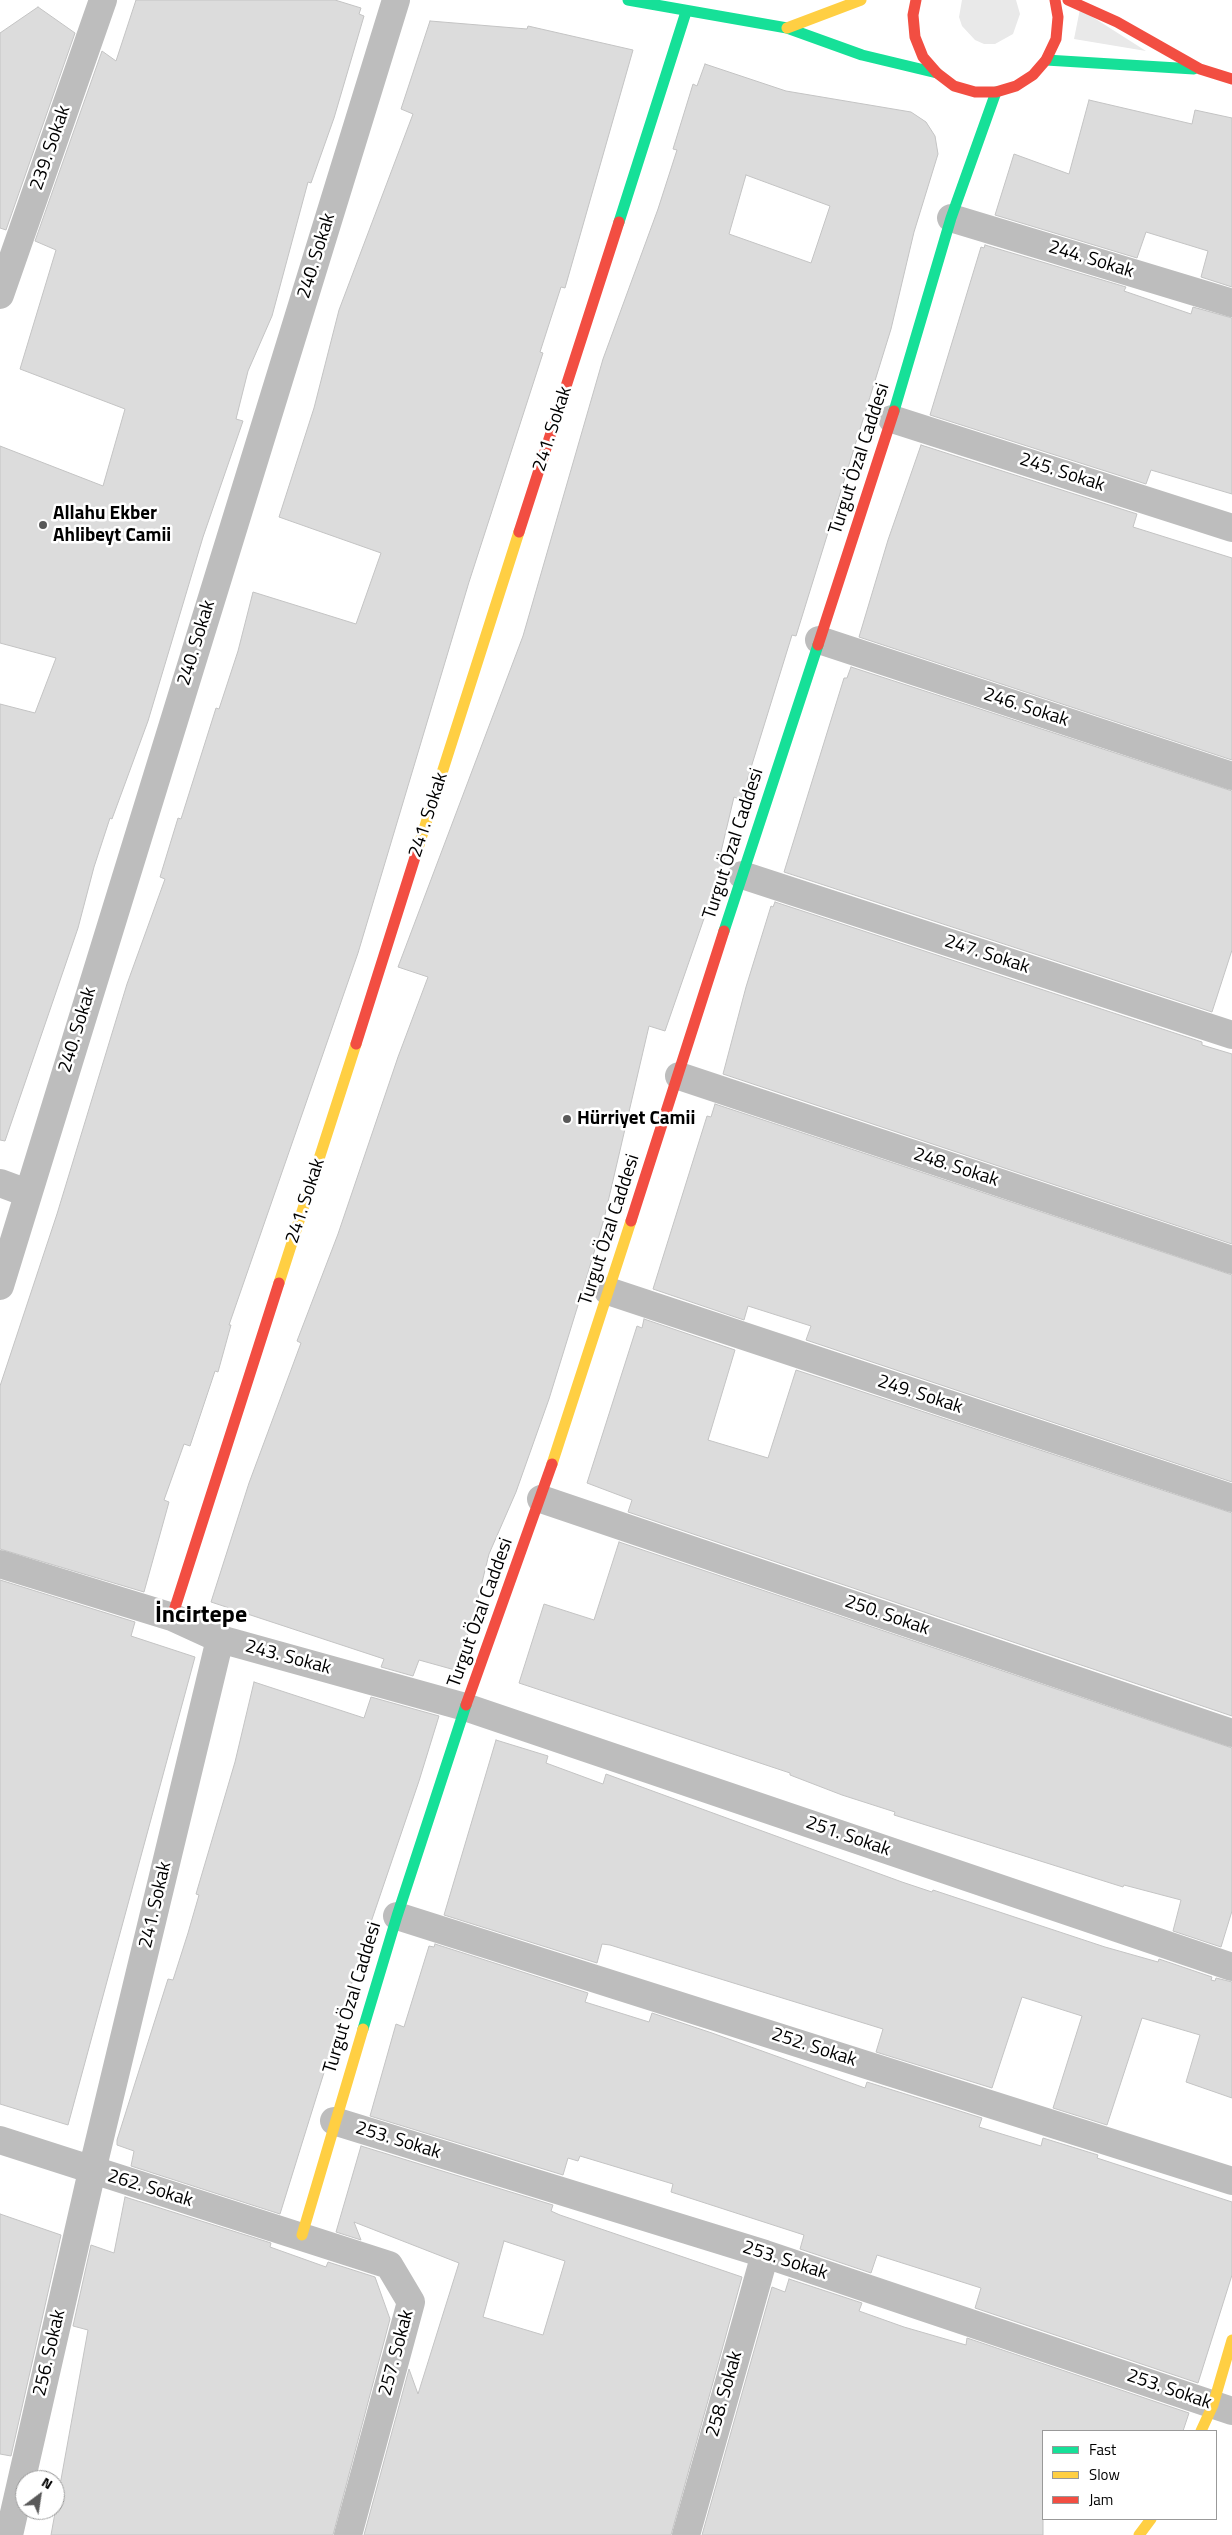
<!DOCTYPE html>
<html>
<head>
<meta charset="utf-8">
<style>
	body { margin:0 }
	#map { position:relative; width:1232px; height:2535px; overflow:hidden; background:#fff; font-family:"Titillium Web",sans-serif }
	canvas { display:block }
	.legend { position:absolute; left:1042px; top:2430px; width:175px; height:90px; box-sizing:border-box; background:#fff; border:1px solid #999; margin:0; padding:6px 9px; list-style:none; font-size:15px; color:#000 }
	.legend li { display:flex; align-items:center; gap:10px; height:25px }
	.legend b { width:25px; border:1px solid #999 }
	.north { position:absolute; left:15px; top:2470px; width:50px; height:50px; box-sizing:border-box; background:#fff; border:1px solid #999; border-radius:50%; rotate:31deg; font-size:14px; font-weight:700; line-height:20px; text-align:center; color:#000 }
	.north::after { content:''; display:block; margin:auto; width:18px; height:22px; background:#595959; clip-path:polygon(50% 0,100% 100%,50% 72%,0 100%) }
</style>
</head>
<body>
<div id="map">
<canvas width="1232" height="2535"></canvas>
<ul class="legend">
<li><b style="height:6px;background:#16e098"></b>Fast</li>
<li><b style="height:6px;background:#ffcf43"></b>Slow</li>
<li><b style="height:6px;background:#f24e42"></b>Jam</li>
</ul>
<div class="north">N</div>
</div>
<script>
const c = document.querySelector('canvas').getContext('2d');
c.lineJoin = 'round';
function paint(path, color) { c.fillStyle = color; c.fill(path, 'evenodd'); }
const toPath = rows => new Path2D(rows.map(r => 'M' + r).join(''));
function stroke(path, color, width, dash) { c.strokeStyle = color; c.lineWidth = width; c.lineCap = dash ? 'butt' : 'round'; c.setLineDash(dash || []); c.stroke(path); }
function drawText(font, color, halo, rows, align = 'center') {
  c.font = font + ' "Titillium Web",sans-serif'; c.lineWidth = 5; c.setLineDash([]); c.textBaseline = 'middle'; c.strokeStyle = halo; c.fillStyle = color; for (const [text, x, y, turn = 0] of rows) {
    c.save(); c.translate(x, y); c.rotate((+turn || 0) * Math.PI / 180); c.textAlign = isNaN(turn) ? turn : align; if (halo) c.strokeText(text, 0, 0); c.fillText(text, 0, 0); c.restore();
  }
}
paint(toPath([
	[962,0,1016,0,1020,14,1013,34,995,44,984,44,975,40,962,26,959,17],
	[1080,9,1146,51,1074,39]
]), '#e9e9e9');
const building = toPath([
	[136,0,335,0,361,8,359,14,364,16,334,118,311,183,308,182,272,316,248,371,236,419,243,421,203,537,148,721,112,819,110,818,94,867,78,928,5,1141,0,1140,0,704,35,713,56,658,0,643,0,446,103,486,125,409,20,369,56,250,35,241,102,51,116,61,136,0],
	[38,7,75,33,6,230,0,228,0,33,38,7],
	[430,21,527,29,528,26,633,50,565,288,561,287,540,352,543,353,469,582,358,953,229,1325,231,1325,218,1372,215,1371,190,1446,184,1444,164,1500,169,1502,144,1592,0,1549,0,1386,57,1214,127,984,165,879,160,877,178,818,181,819,216,708,219,709,238,651,253,592,356,624,381,553,279,517,314,408,339,310,413,114,401,109,430,21],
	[705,64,786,91,911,112,926,122,935,136,938,154,914,232,891,329,796,636,792,635,741,800,734,797,720,856,725,858,665,1031,649,1026,604,1219,587,1276,549,1399,516,1492,489,1554,473,1619,455,1670,419,1660,413,1676,381,1667,384,1659,211,1602,249,1483,301,1343,297,1341,338,1234,398,1057,428,977,398,967,523,636,603,359,658,209,677,150,673,149,693,84,697,86,705,64],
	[746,175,830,206,811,263,729,234,746,175],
	[1089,100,1192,124,1195,110,1232,118,1232,287,1201,277,1208,251,1146,232,1137,258,995,215,1014,154,1069,174,1089,100],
	[985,245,1126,287,1124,291,1191,314,1193,307,1232,318,1232,494,1151,470,1146,484,930,415,981,247,984,248,985,245],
	[921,445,1137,514,1133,527,1232,558,1232,760,859,637,888,540,921,445],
	[851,667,1232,791,1232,950,1212,1012,784,872,844,678,847,678,851,667],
	[775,902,1202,1042,1202,1045,1232,1054,1232,1244,723,1074,746,987,771,906,773,907,775,902],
	[715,1104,1232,1275,1232,1482,806,1340,811,1326,748,1306,744,1320,653,1289,707,1116,711,1117,715,1104],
	[644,1319,735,1350,708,1440,768,1458,796,1370,1232,1513,1232,1716,628,1512,632,1500,587,1483,637,1326,642,1328,644,1319],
	[619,1542,1232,1748,1232,1911,1221,1947,1173,1931,1181,1900,1124,1885,1123,1887,894,1815,895,1812,842,1795,790,1775,790,1773,519,1683,544,1604,594,1620,619,1542],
	[0,1580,135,1622,131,1636,195,1657,68,2125,0,2104,0,1580],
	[254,1682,364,1718,371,1697,439,1716,419,1781,368,1931,280,2214,131,2166,134,2151,117,2145,117,2140,168,1979,173,1980,188,1933,199,1895,196,1894,235,1762,254,1682],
	[496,1740,548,1756,546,1763,603,1784,606,1774,902,1882,932,1892,933,1890,1105,1947,1158,1962,1159,1959,1212,1977,1211,1980,1215,1981,1216,1978,1232,1982,1232,2098,1186,2082,1200,2035,1142,2018,1107,2125,1053,2108,1082,2016,1022,1997,992,2088,876,2052,883,2029,610,1945,602,1944,597,1963,444,1915,496,1740],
	[435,1944,588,1993,585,2002,649,2022,652,2013,712,2033,865,2088,867,2082,982,2118,979,2127,1041,2146,1043,2138,1098,2155,1097,2158,1232,2202,1232,2275,1198,2383,975,2308,981,2288,877,2255,871,2273,800,2249,804,2235,671,2192,673,2184,580,2156,578,2161,568,2158,563,2175,370,2116,396,2024,404,2027,429,1946,434,1947,435,1944],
	[361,2146,553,2205,551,2211,560,2215,742,2277,671,2535,364,2535,409,2369,418,2394,459,2263,354,2222,361,2240,336,2232,361,2146],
	[504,2241,565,2261,543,2335,483,2317,504,2241],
	[125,2197,271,2243,270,2247,326,2267,328,2262,375,2277,390,2319,333,2535,51,2535,88,2330,73,2326,91,2245,114,2253,125,2197],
	[0,2214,61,2235,11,2456,0,2454,0,2214],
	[789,2279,862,2303,859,2311,904,2327,966,2345,967,2338,1189,2413,1183,2431,1043,2431,1043,2535,702,2535,772,2287,785,2292,789,2279]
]);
paint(building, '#dcdcdc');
stroke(building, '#c4c4c4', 1);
stroke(toPath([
	[951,218,1232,303],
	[0,295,103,0],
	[892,419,1232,528],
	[819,640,1232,776],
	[742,875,1232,1035],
	[679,1076,1232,1260],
	[0,1183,27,1193],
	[0,1286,396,0],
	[608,1291,1232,1498],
	[541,1499,1232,1733],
	[0,1564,172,1617,220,1639,465,1707,1232,1967],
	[397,1916,1232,2181],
	[334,2121,765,2254,1232,2411],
	[0,2140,389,2265,411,2302,348,2535],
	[9,2535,92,2171,220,1639],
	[686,2535,765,2254]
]), '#bdbdbd', 28);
stroke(toPath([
	[628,0,787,28,862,55,937,73],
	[1046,60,1194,69],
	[619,222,686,12],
	[894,411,951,218,996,92],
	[724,931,818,645],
	[363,2029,397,1916,466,1705]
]), '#16e098', 11);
stroke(toPath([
	[787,28,861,0],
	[417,851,519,532],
	[279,1283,356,1044],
	[552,1464,631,1221],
	[302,2235,363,2029],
	[1201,2431,1213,2405,1232,2340],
	[1139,2535,1151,2519]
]), '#ffcf43', 11);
stroke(toPath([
	[916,0,913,15,915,37,923,57,937,73,954,86,975,92,996,92,1016,86,1033,75,1046,60,1056,39,1058,17,1055,0],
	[1068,0,1117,22,1200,69,1232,79],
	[519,532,619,222],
	[818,645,894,411],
	[356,1044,417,851],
	[631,1221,724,931],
	[172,1617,279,1283],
	[466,1705,552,1464]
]), '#f24e42', 11);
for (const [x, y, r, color] of [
	[43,525,5,"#595959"],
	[567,1119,5,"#595959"]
]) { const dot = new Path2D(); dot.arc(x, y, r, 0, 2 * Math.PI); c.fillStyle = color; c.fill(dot); stroke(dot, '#fff', 2); }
drawText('19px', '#000', '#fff', [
	["239. Sokak",51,148,-71],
	["240. Sokak",317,256,-73],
	["244. Sokak",1091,260,17],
	["241. Sokak",553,429,-72],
	["Turgut Özal Caddesi",860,459,-72],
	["245. Sokak",1062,473,18],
	["240. Sokak",197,643,-73],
	["246. Sokak",1026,708,18],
	["241. Sokak",429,815,-72],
	["Turgut Özal Caddesi",734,844,-72],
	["247. Sokak",987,955,18],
	["240. Sokak",78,1030,-73],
	["248. Sokak",956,1168,18],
	["241. Sokak",306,1201,-72],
	["Turgut Özal Caddesi",610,1230,-72],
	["249. Sokak",920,1395,18],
	["Turgut Özal Caddesi",481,1613,-70],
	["250. Sokak",887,1616,19],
	["243. Sokak",288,1658,15],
	["251. Sokak",848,1837,19],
	["241. Sokak",156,1905,-77],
	["Turgut Özal Caddesi",353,1998,-73],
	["252. Sokak",814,2048,18],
	["253. Sokak",398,2141,17],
	["262. Sokak",150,2189,17],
	["253. Sokak",785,2261,18],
	["256. Sokak",50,2353,-77],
	["257. Sokak",397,2353,-75],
	["253. Sokak",1169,2390,19],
	["258. Sokak",725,2394,-74]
]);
drawText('bold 19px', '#000', '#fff', [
	["Allahu Ekber",53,514],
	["Ahlibeyt Camii",53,536],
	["Hürriyet Camii",577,1119]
], 'left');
drawText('bold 24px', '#000', '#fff', [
	["İncirtepe",201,1616]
]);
</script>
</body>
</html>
